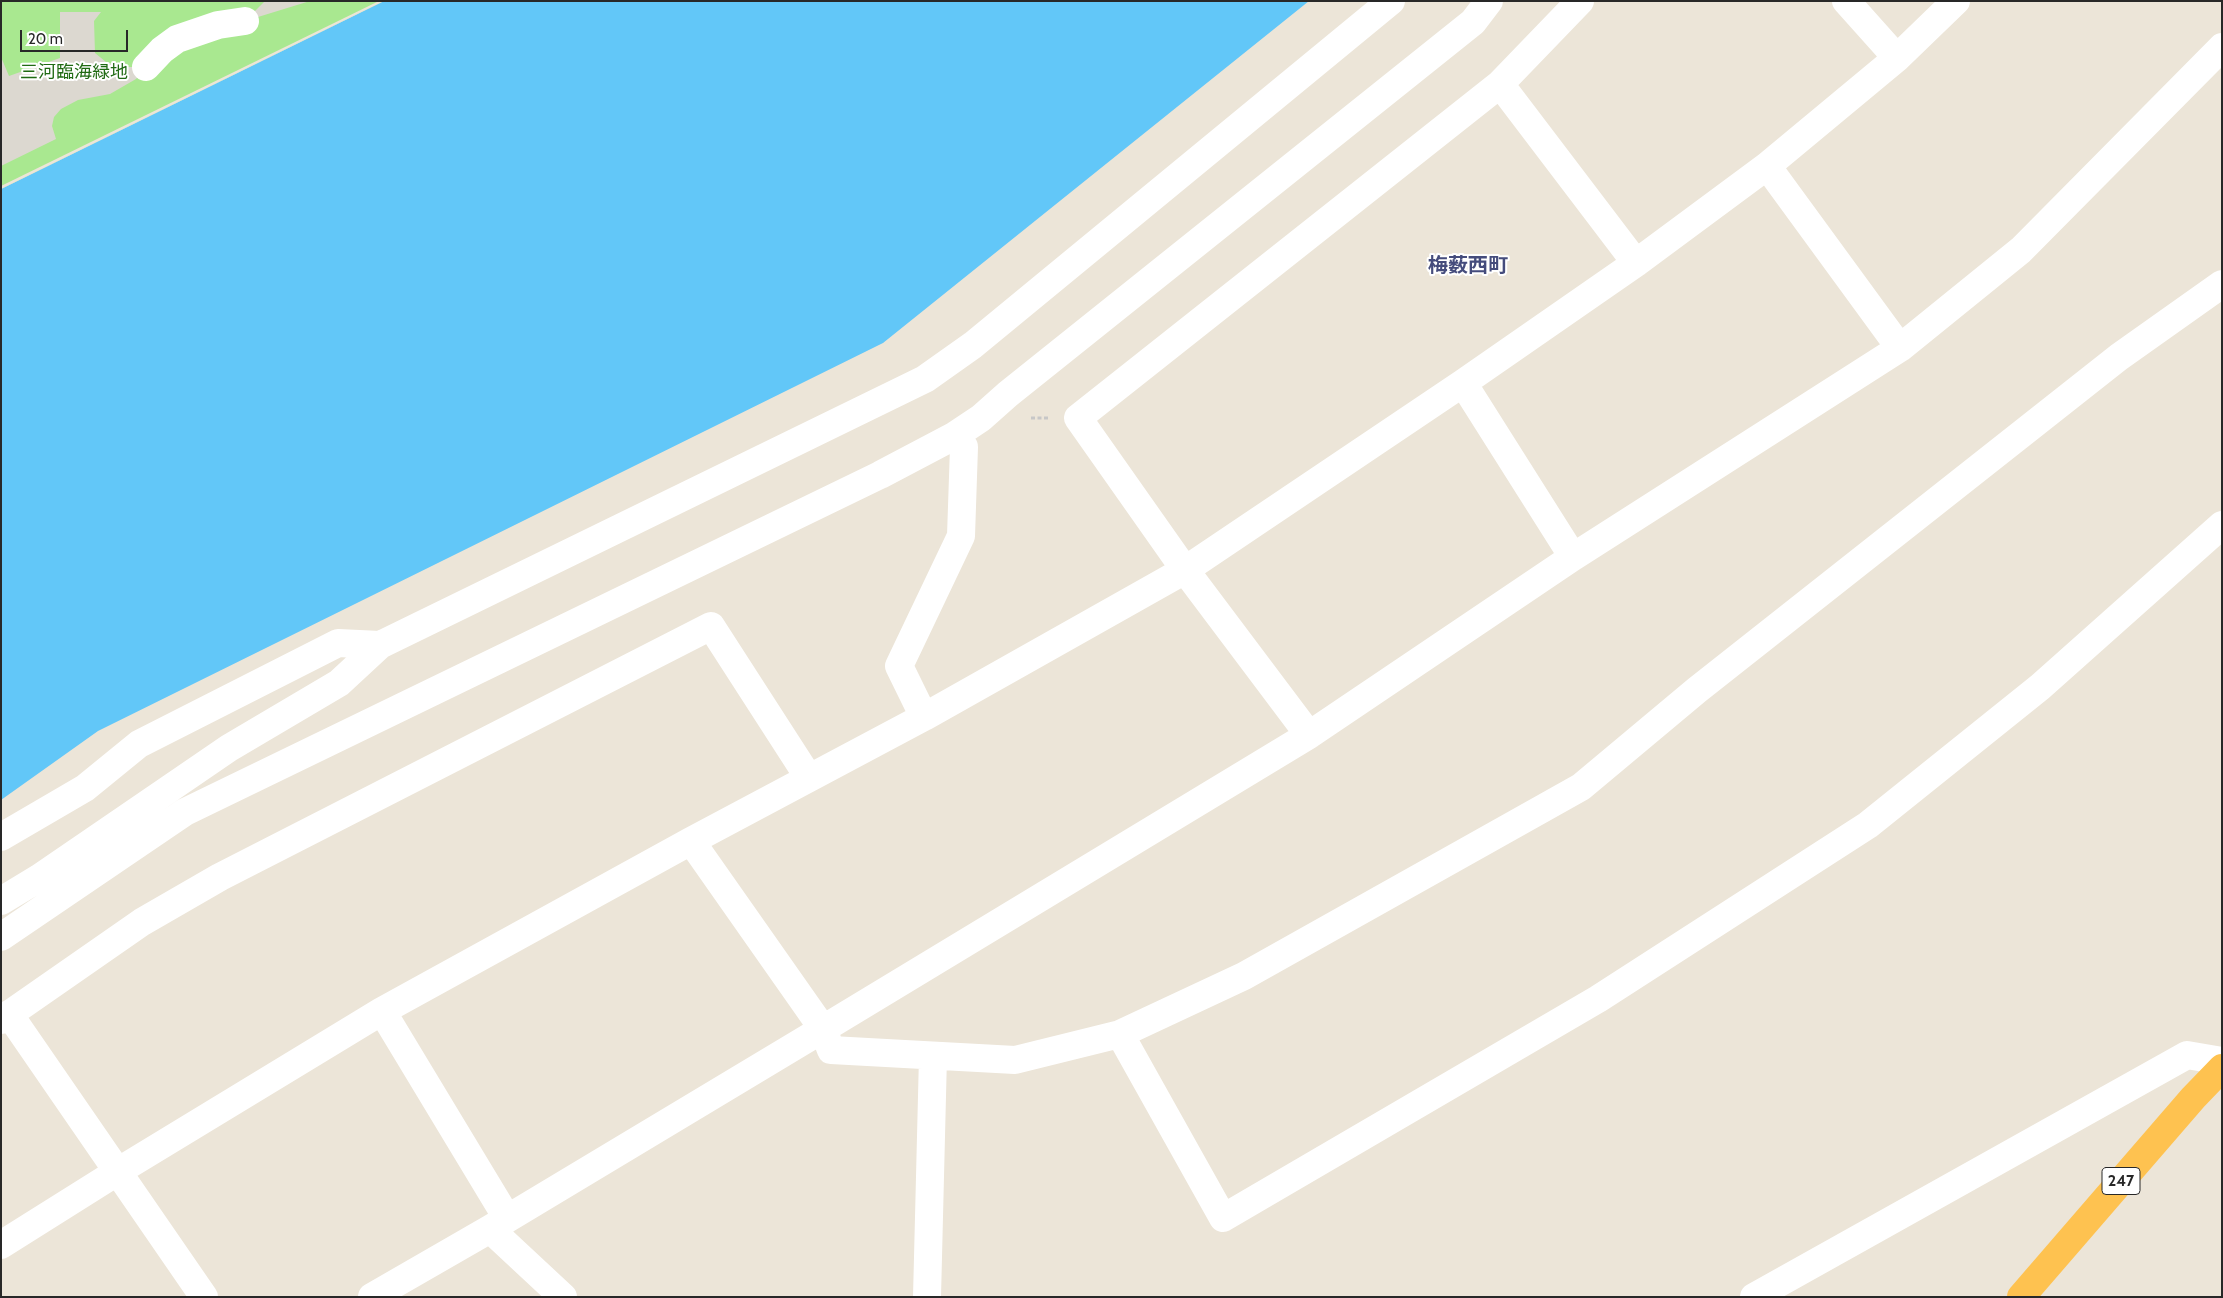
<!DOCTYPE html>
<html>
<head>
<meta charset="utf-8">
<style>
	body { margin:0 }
	#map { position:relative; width:2223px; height:1298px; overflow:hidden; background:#ece5d8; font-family:Cabin,sans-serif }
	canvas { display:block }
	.frame { position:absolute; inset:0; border:2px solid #282828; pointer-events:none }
	.scale { position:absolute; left:20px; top:30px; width:108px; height:22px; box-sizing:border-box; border:2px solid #282828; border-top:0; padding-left:6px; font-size:15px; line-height:18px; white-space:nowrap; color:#282828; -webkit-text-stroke:4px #fff; paint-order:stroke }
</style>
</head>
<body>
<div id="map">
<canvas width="2223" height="1298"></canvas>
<div class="frame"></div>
<div class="scale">20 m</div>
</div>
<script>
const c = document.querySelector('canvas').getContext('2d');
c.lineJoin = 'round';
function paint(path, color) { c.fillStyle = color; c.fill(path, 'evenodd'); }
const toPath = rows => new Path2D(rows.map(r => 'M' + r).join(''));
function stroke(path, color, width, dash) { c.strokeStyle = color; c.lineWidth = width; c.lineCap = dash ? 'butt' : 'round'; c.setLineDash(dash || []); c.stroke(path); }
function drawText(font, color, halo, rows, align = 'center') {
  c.font = font + ' Cabin,"Noto Sans JP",sans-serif'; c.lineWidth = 4; c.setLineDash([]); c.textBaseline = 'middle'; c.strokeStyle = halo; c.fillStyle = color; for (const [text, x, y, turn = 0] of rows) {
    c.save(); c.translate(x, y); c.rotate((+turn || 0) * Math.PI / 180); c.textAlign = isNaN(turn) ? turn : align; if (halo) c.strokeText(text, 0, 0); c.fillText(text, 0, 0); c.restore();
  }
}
paint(toPath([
	[1,1,384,1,1,189]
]), '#a9e890');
paint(toPath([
	[265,1,310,1,245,21],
	[60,12,101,12,94,21,95,53,106,62,124,67,146,67,136,79,110,94,78,100,61,109,54,117,52,126,56,139,1,166,1,57,9,76,60,58]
]), '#dcd8d0');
paint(toPath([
	[384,1,1309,1,883,343,98,731,1,800,1,189]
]), '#62c7f8');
paint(toPath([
	[379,1,384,1,1,189,1,186]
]), '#ece5d8');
stroke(toPath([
	[1031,418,1048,418]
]), '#c7c7c7', 3, [4, 2.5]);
stroke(toPath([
	[146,67,162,50,177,39,218,25,245,21]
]), '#fff', 28);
stroke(toPath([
	[1846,1,1897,58],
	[1500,84,1636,263],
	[1767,166,1900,348],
	[1463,383,1573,557],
	[924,717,899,666,961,536,964,447,954,436],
	[1309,735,1185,570,1078,418,1500,84,1580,1],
	[1,837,85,788,139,744,338,643,380,645,925,379,973,345,1391,1],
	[691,841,823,1029,831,1050,1015,1060,1120,1034,1244,976,1581,787,1697,690,2119,357,2222,284],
	[1,901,39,878,229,748,339,683,380,645],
	[1,937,185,812,880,475,954,436,981,418,1008,394,1473,22,1489,1],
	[382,1011,507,1218],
	[9,1014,204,1297],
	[1,1020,142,922,220,877,711,626,809,778],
	[1120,1034,1223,1218,1598,999,1868,825,2040,687,2222,525],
	[490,1229,563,1297],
	[1,1245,117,1172,382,1011,691,841,924,717,1185,570,1463,383,1636,263,1767,166,1897,58,1956,1],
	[372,1297,490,1229,823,1029,1309,735,1573,557,1900,348,2021,250,2222,47],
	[927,1297,933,1056],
	[1754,1297,2187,1055,2222,1061]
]), '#fff', 28);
stroke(toPath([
	[2021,1297,2193,1098,2222,1068]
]), '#fec250', 28);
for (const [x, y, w] of [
	[2121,1181,38]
]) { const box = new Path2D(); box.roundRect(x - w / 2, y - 13.5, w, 27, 4); c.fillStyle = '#fff'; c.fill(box); stroke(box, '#282828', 1); }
drawText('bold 16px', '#282828', null, [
	["247",2121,1181]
]);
drawText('18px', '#206a13', '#fff', [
	["三河臨海緑地",74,73]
]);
drawText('bold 20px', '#454c7c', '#fff', [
	["梅薮西町",1468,266]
]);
</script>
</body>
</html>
